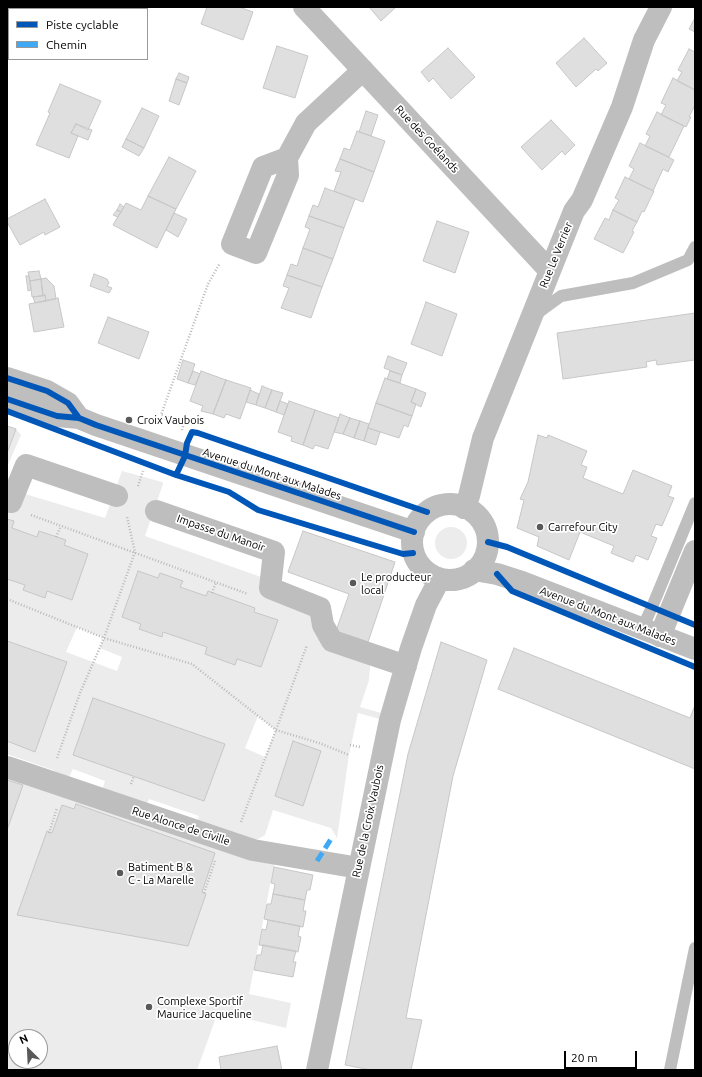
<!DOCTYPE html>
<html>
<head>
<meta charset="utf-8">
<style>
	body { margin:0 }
	#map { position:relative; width:702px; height:1077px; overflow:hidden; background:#fff; font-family:Ubuntu,sans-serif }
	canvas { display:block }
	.frame { position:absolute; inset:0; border:8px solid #000; pointer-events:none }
	.legend { position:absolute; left:8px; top:8px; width:140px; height:52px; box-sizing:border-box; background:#fff; border:1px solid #999; margin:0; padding:5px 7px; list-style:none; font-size:12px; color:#000 }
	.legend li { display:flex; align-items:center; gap:8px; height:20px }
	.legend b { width:20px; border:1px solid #999 }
	.north { position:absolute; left:8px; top:1029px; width:40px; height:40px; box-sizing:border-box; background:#fff; border:1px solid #999; border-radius:50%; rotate:336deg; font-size:11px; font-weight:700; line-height:16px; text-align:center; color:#000 }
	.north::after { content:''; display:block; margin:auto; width:14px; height:18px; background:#595959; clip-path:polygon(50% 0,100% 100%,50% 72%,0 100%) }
	.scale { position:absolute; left:564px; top:1051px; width:73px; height:18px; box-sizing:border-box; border:2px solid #000; border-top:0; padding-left:5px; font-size:12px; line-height:14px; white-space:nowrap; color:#000; -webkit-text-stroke:3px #fff; paint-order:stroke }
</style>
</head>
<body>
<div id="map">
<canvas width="702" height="1077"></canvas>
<div class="frame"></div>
<ul class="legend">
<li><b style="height:5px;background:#0057b8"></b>Piste cyclable</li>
<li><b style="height:5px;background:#3fa9f5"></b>Chemin</li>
</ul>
<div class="north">N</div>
<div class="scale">20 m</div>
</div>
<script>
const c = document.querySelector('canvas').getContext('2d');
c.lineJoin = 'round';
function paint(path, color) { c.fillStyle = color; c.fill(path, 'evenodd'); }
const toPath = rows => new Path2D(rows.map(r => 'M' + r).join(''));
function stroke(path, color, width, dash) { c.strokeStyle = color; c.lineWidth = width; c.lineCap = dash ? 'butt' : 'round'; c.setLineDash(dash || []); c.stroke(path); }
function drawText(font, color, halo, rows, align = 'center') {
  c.font = font + ' Ubuntu,sans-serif'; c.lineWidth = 3.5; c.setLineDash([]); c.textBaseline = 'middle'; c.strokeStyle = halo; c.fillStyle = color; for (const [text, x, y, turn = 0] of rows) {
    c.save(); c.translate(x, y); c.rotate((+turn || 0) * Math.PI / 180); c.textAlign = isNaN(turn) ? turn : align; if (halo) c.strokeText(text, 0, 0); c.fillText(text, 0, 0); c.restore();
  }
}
paint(toPath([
	[16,429,21,435,7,467,7,453],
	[122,471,162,482,163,484,145,536,264,578,270,588,320,608,323,625,371,654,369,680,360,707,381,713,380,719,358,713,349,755,337,838,331,828,273,810,265,835,253,842,197,824,199,816,149,799,146,807,102,791,105,781,73,769,68,779,53,770,7,754,7,480,22,493,105,518],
	[77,627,104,638,100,648,122,657,117,671,66,652],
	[258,716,276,730,265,757,245,748],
	'435 543a16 16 0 1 1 32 0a16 16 0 1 1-32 0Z',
	[7,767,276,854,249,994,291,1003,286,1028,218,1012,197,1070,7,1070],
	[16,1037,40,1037,40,1061,16,1061]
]), '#ececec');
const building = toPath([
	[207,7,239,7,253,12,243,40,201,24,207,7],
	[369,7,396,7,381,21,369,7],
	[695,18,695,32,689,29,695,18],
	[584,38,607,63,598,71,596,69,576,87,556,63,584,38],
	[7,40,9,41,9,55,7,59,7,40],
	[277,46,308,56,295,98,263,88,277,46],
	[448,48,475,77,451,99,433,78,429,82,421,72,448,48],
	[689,49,695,52,695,90,677,81,682,72,678,70,689,49],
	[179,73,189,77,187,83,176,79,179,73],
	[673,78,695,90,695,105,689,117,691,117,686,127,661,115,666,105,661,103,673,78],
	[176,79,187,83,179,105,169,101,176,79],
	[60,84,101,101,88,130,76,124,71,133,78,136,69,158,36,145,50,113,48,112,60,84],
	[142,108,159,116,144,148,126,139,142,108],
	[366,111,378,115,371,136,359,132,366,111],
	[657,112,684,126,669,157,645,146,650,136,646,134,657,112],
	[551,120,575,145,565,155,562,151,542,170,521,147,551,120],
	[76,124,92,130,88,140,71,133,76,124],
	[357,131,385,141,374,172,340,159,344,148,350,150,357,131],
	[126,139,144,148,139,156,122,147,126,139],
	[640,143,674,160,668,172,663,169,653,191,629,179,634,169,629,166,640,143],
	[169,157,196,171,176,209,148,196,169,157],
	[340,159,374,172,363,202,334,191,341,172,335,171,340,159],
	[625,177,654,191,644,212,642,211,637,222,613,210,619,200,615,198,625,177],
	[325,188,355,199,344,228,309,216,313,205,318,207,325,188],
	[148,196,176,209,157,248,113,225,126,203,141,210,148,196],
	[45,199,60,227,45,235,44,232,20,245,7,222,7,219,45,199],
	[120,204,124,207,121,212,117,210,120,204],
	[117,210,121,212,118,217,113,215,117,210],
	[613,210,637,222,632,231,634,232,623,253,594,239,605,218,609,220,613,210],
	[174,213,187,219,178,237,166,230,174,213],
	[309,216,344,228,333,259,303,248,310,229,305,227,309,216],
	[437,221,469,232,455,273,423,261,437,221],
	[303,248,333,259,322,287,287,275,291,264,297,266,303,248],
	[39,271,41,279,30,281,28,272,39,271],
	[94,274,107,279,109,283,107,286,112,288,109,293,90,286,94,274],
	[287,275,322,287,311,318,281,308,289,288,283,286,287,275],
	[26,276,29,276,31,290,28,291,26,276],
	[46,278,54,286,56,299,46,301,45,295,43,296,41,279,46,278],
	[41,279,43,296,32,297,30,281,41,279],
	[45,295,46,301,35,303,33,297,45,295],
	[58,298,64,327,34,332,29,304,58,298],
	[426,302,457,314,442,356,411,344,426,302],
	[695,313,695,360,657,365,656,360,646,362,647,367,563,379,557,333,695,313],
	[108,317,149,332,139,359,98,343,108,317],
	[388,356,407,363,402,375,384,368,388,356],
	[183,360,195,364,188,383,177,379,183,360],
	[193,371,200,374,195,385,188,383,193,371],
	[201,371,226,380,213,414,201,411,203,406,190,401,201,371],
	[390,371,402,375,400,383,387,379,390,371],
	[385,378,416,389,411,402,416,404,412,416,376,403,385,378],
	[226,380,251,388,240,419,226,414,224,418,213,414,226,380],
	[262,386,272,390,265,408,256,405,262,386],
	[416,389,426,393,421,407,411,402,416,389],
	[250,390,259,394,256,405,246,402,250,390],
	[272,390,283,393,276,412,265,408,272,390],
	[280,401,288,404,284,415,276,412,280,401],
	[289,401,315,410,303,445,291,441,292,437,278,432,289,401],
	[376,403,412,416,408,427,404,425,399,438,368,428,376,403],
	[315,410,339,418,328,449,315,445,313,449,303,445,315,410],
	[340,414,350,418,343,434,334,432,340,414],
	[350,418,360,421,354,438,343,434,350,418],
	[360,421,369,424,364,441,354,438,360,421],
	[7,426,16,429,7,453,7,426],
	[368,428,380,432,376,445,364,441,368,428],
	[538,435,547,438,548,435,587,451,581,465,587,467,583,478,623,494,633,470,672,486,668,496,674,498,662,526,656,524,651,536,657,538,648,560,636,555,633,562,611,553,614,546,580,532,569,560,537,546,539,537,517,528,524,500,520,499,528,482,538,435],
	[7,519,14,521,12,528,37,537,39,531,66,540,64,545,88,554,72,600,47,591,45,598,23,590,25,585,7,579,7,519],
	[303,531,395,562,368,642,336,631,349,594,288,572,303,531],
	[138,571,158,578,160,573,183,581,180,587,206,596,208,591,255,608,254,612,278,620,261,667,237,659,235,665,205,654,207,647,163,632,162,637,139,629,141,624,122,617,138,571],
	[7,641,67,662,35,752,7,741,7,641],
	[441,642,487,660,453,776,406,1018,422,1020,411,1070,371,1070,345,1065,408,754,441,642],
	[514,648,690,718,695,705,695,769,498,689,514,648],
	[93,698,225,744,204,801,73,755,93,698],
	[293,741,321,751,303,806,275,796,293,741],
	[7,780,23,785,7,830,7,780],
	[76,804,215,853,202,892,206,894,188,946,17,915,47,831,52,833,62,805,74,809,76,804],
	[274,867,313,875,310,890,307,890,305,900,273,894,275,884,271,883,274,867],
	[273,894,305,900,303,911,306,911,303,927,264,919,267,904,271,904,273,894],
	[268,920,300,926,298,936,301,937,298,952,259,945,262,929,266,930,268,920],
	[263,945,296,951,293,962,296,962,293,977,254,970,257,955,261,955,263,945],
	[277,1046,282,1070,221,1070,219,1057,277,1046]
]);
paint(building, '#dfdfdf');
stroke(building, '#c7c7c7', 1);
stroke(toPath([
	[182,430,184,423,161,415,208,284,220,263],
	[138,486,143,471],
	[31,515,248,594],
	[56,537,61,526],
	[212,593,216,582],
	[7,599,104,638,192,664,276,730,319,743,349,755],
	[350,745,360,747],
	[57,758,80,693,104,638,135,552,127,517],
	[131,784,134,776],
	[241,822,276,730,307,645],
	[49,833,57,808],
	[204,893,215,861]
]), '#b9b9b9', 2.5, [1, 2]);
stroke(toPath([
	[535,315,561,296,633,283,688,260,695,247],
	[642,629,652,607,695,503],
	[670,1070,695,948]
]), '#bebebe', 12);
stroke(toPath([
	[304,7,549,270],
	[287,158,288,175,256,253,232,244,263,167,287,158],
	[287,158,306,123,363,70],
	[7,500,11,502,26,465,117,496],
	[464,508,469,496,483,438,574,211,582,200,622,107,644,40,661,7],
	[156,511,274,552,270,588,320,608,323,625,332,641,406,666],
	[660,636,695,551],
	[7,767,253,850,359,868],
	[317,1070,390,720,411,648,426,605,436,586,437,578]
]), '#bebebe', 22);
stroke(toPath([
	[7,378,47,391,68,403,79,418],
	[7,399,57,416,79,418,96,425,414,532],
	'412 542a38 38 0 1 1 76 0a38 38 0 1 1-76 0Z',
	[474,570,497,574,522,582,695,649]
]), '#bebebe', 22);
stroke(toPath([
	[317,861,331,839]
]), '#3fa9f5', 5, [10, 5]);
stroke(toPath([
	[7,378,47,391,68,403,79,418],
	[7,399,57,416,79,418,96,425,414,532],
	[7,411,176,475,229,492,258,510,403,554,413,553],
	[176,475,185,456,187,443,192,432,198,433,427,512],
	[488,542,507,547,695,625],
	[497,574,512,591,695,667]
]), '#0057b8', 6);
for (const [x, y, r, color] of [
	[129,420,4,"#595959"],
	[540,527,4,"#595959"],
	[353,583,4,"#595959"],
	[120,873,4,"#595959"],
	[149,1007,4,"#595959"]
]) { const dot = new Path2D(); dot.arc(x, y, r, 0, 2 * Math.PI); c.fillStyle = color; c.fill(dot); stroke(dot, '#fff', 1.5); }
drawText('11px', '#000', '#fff', [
	["Rue des Goélands",427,139,47],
	["Rue Le Verrier",556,255,-68],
	["Avenue du Mont aux Malades",272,474,18],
	["Impasse du Manoir",221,533,19],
	["Avenue du Mont aux Malades",608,616,21],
	["Rue de la Croix Vaubois",368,821,-78],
	["Rue Alonce de Civille",181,826,18]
]);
drawText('11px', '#000', '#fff', [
	["Croix Vaubois",137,420],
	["Carrefour City",548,527],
	["Le producteur",361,577],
	["local",361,590],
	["Batiment B &",128,867],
	["C - La Marelle",128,880],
	["Complexe Sportif",157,1001],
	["Maurice Jacqueline",157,1014]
], 'left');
</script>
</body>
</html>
